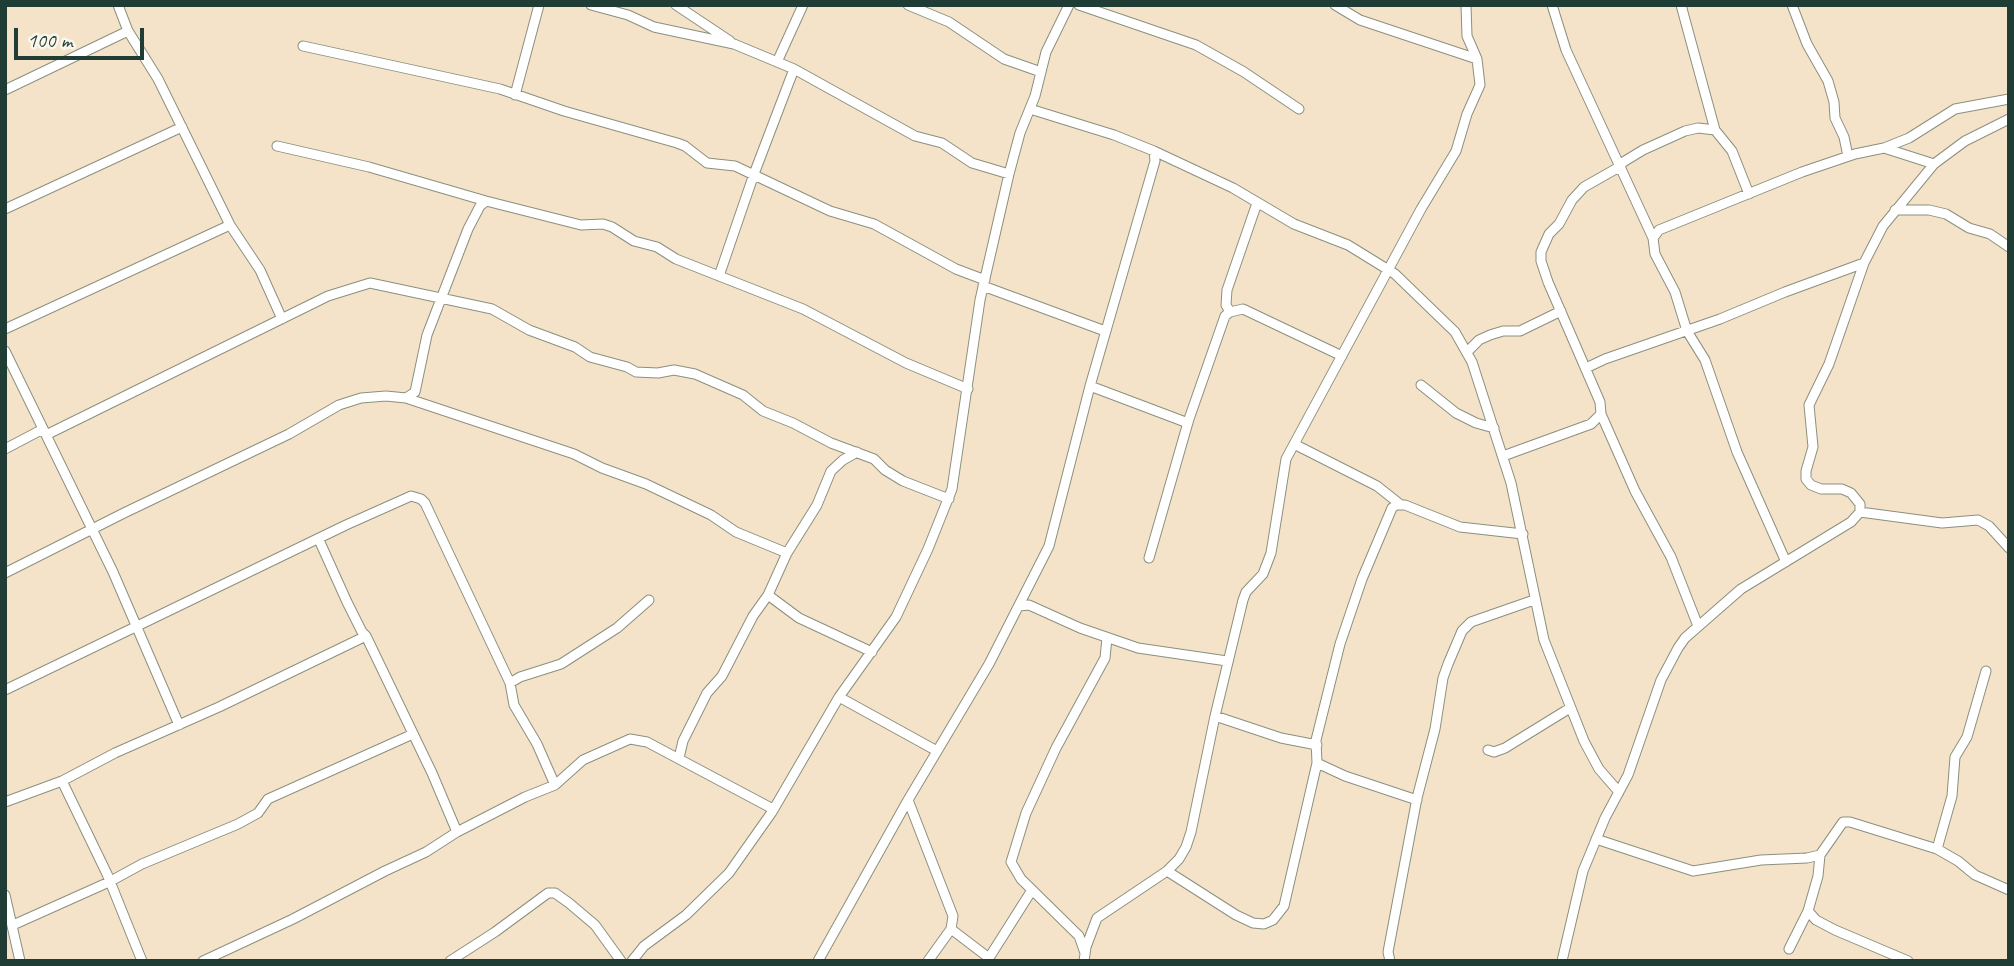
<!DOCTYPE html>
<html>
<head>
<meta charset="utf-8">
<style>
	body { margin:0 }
	#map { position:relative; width:2014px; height:966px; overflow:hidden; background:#f5e3c9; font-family:Caveat,sans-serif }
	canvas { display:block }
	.frame { position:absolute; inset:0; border:7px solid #1f3d34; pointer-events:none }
	.scale { position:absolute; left:14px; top:28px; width:130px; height:32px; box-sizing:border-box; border:4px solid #1f3d34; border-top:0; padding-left:9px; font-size:21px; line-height:24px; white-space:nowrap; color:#1f3d34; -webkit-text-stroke:5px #fbf7ec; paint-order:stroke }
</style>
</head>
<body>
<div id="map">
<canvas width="2014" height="966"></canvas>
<div class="frame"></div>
<div class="scale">100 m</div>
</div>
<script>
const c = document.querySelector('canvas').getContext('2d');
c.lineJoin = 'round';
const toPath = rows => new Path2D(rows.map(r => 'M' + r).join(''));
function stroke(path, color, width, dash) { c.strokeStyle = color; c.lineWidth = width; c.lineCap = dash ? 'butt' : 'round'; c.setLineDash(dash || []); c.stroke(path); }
const minor = toPath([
	[118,5,128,31,158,79,230,225,260,270,282,319],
	[591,5,628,15,654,27,734,44,794,69,915,136,942,143,972,163,1009,174],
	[676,5,730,41],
	[908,5,949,22,1004,59,1041,72],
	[1079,5,1196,45,1244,72,1299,109],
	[1335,5,1360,20,1477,59],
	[1552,5,1566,50,1653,238],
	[1681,5,1715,130,1732,151,1749,194],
	[1792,5,1807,44,1828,81,1834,102,1835,118,1844,137,1848,156],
	[303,46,500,89,564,111,677,143,685,146,707,163,735,166,830,211,874,224,956,269,985,280],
	[777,62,803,5],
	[5,90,128,31],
	[515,95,539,5],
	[1030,109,1114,135,1154,151,1233,188,1294,224,1348,245,1395,274,1455,332,1472,362,1511,483,1544,640,1584,741,1599,769,1619,792],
	[277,146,369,167,486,201,581,225,603,224,612,227,634,241,657,247,676,259,803,309,906,363,968,389],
	[1884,148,1909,138,1955,109,2009,99],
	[1620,164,1643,150,1685,131,1698,128,1715,130],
	[5,209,182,127],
	[1895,210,1929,210,1946,214,1969,228,1990,234,2009,247],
	[719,276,754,174,794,69],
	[983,286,1105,331],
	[1230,312,1226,305,1227,290,1257,203],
	[5,329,230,225],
	[5,351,113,572,179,725],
	[1467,352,1479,340,1490,335,1503,331,1520,331,1561,311],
	[1586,368,1605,359,1720,319,1785,292,1864,263],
	[1421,385,1456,413,1476,423,1494,428],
	[1090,386,1188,423],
	[406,398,574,454,602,468,646,484,711,515,736,532,787,553],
	[1601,414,1635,491,1671,557,1698,626],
	[46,435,328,296,370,283,492,309,529,330,575,347,590,357,627,367,636,372,658,373,674,370,695,374,743,395,763,411,793,423,831,443,874,459,885,470,903,481,949,499],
	[1294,444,1377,486,1401,505],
	[5,449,43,429],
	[1503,456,1591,424,1601,414,1600,402,1548,282,1541,261,1541,252,1549,234,1559,224,1572,200,1584,187,1621,166],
	[1860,512,1942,523,1978,520,1989,526,2009,548],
	[319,540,347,602,362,632,366,636,432,773,457,832],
	[1149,558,1189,419,1225,316,1230,312,1243,309,1342,356],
	[1786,562,1737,452,1705,360,1687,331,1675,292,1655,254,1653,238,1659,230,1802,172,1855,154,1884,148,1934,164],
	[5,573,124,513,289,434,339,405,361,398,386,396,406,398,415,392,427,335,468,229,480,206,486,201],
	[768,595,799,618,872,652],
	[1019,606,1029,605,1080,628,1138,648,1227,661],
	[5,690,346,525,411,496,421,499,425,503,510,683],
	[839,697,937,751],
	[1215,716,1281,738,1317,745],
	[1488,750,1494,752,1505,748,1570,708],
	[679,758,683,741,707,693,722,676,753,616,768,595,787,553,817,505,831,471,843,460,857,452],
	[1317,763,1345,776,1417,800],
	[62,781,107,874,142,961],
	[555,785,537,744,514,705,510,683,520,677,561,664,617,628,649,600],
	[908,800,953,916,951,929,928,961],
	[5,802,62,781,115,753,219,707,366,636],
	[1596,839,1693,871,1761,860,1807,858,1820,855],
	[1937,849,1952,796,1955,757,1967,737,1986,671],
	[1167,871,1236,915,1253,923,1264,924,1273,920,1284,906,1317,763,1316,740,1340,644,1362,579,1392,508,1396,505,1405,505,1460,527,1523,534],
	[5,895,20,961],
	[1808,911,1816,920,1835,930,1908,961],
	[13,925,109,882,142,864,238,824,258,813,268,799,413,734],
	[951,929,989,958],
	[1789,949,1808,911,1818,876,1820,855,1843,822,1850,822,1937,849,1958,861,1975,875,2009,890],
	[1085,953,1079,936,1021,879,1011,862,1026,813,1056,748,1105,658,1107,638],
	[203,961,293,919,385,871,426,852,457,832,525,797,555,785,583,760,630,739,647,742,773,809],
	[450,961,495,932,548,893,555,893,569,903,595,925,621,961],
	[632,961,644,946,686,915,729,873,772,812,839,697,896,617,928,549,952,489,980,300,1009,174,1020,133,1035,96,1046,52,1069,5],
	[818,961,908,800,989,664,1049,546,1090,386,1155,161,1154,151],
	[987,961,1032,890],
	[1084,961,1086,947,1097,918,1167,871,1179,859,1186,847,1191,832,1215,716,1243,600,1246,592,1263,574,1271,553,1286,459,1421,209,1456,151,1467,114,1480,85,1477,59,1467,36,1466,5],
	[1390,961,1388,952,1417,798,1435,729,1443,678,1448,664,1462,631,1471,622,1534,600],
	[1562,961,1583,871,1605,818,1628,775,1661,680,1678,648,1685,638,1741,589,1851,522,1860,512,1860,504,1851,493,1842,489,1821,489,1811,485,1806,479,1806,471,1813,447,1809,405,1829,364,1864,263,1883,226,1934,164,1965,141,2009,119]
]);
stroke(minor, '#8a907e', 11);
stroke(minor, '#fff', 9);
</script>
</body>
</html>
